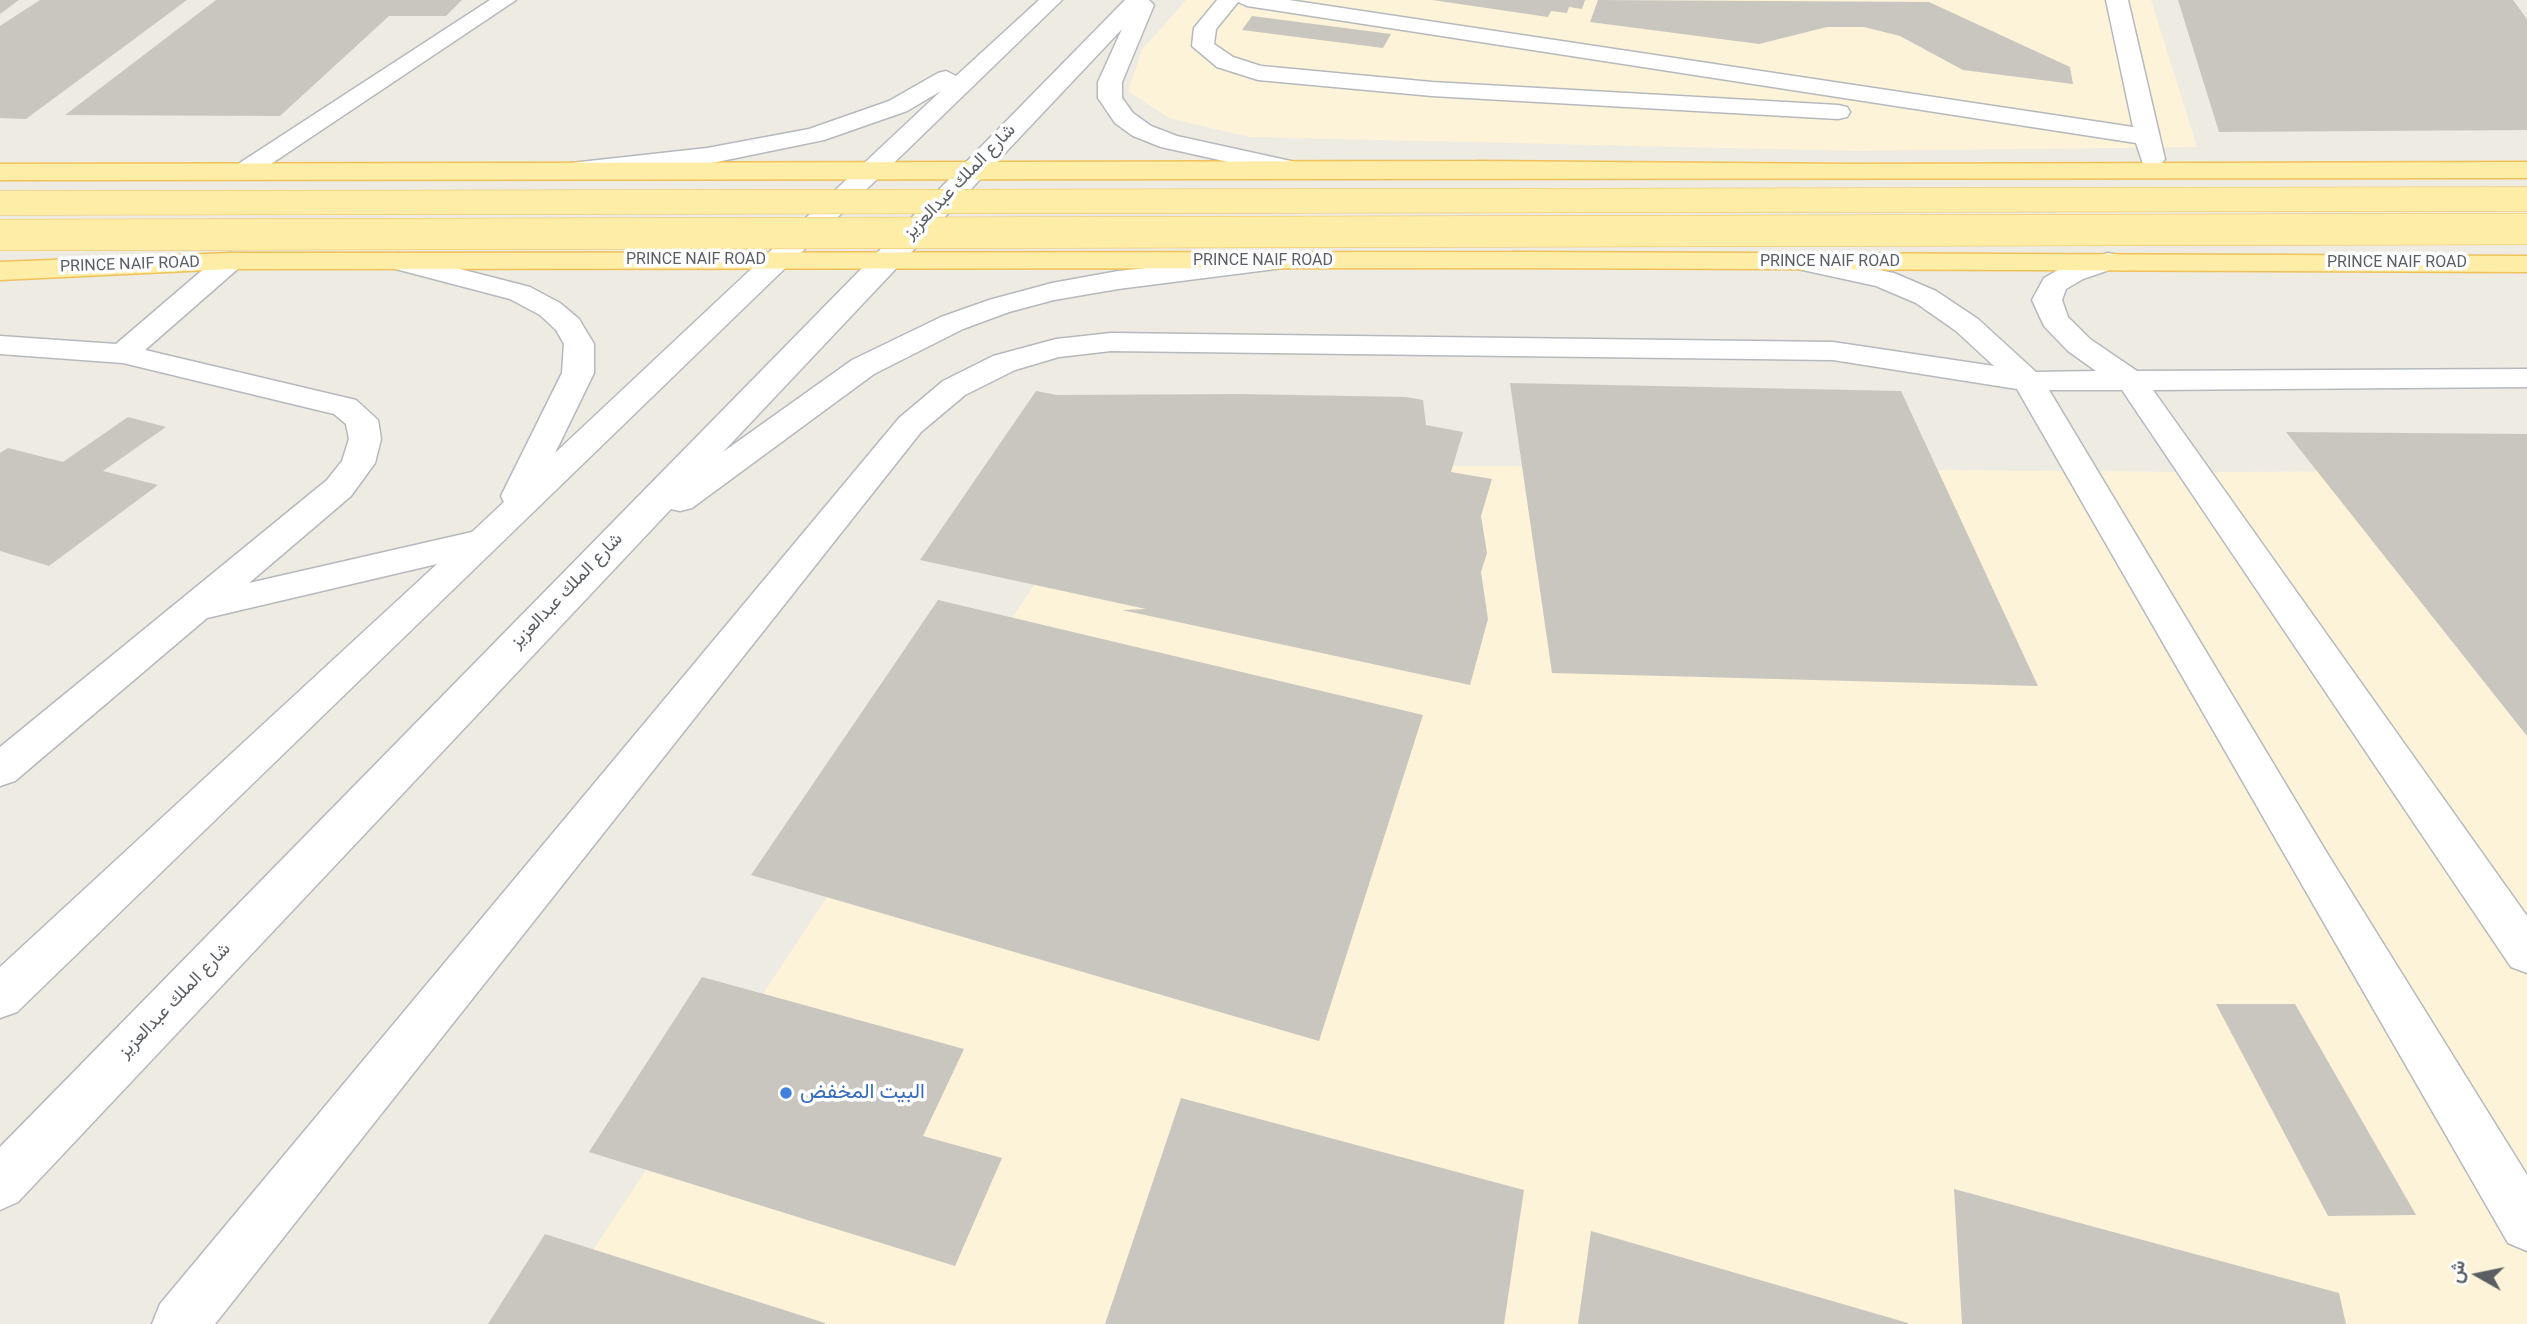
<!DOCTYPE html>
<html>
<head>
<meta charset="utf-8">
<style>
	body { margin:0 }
	#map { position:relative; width:2527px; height:1324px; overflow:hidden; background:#eeebe3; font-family:Roboto,Vazirmatn,sans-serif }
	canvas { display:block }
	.north { position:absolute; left:2443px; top:1240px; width:70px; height:70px; -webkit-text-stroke:5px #fff; paint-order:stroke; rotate:279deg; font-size:19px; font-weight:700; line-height:28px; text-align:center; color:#5b5f64 }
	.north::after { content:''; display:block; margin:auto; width:24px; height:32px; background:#5b5f64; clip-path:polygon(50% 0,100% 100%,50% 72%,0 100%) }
</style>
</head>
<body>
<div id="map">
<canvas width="2527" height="1324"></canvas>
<div class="north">ش</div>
</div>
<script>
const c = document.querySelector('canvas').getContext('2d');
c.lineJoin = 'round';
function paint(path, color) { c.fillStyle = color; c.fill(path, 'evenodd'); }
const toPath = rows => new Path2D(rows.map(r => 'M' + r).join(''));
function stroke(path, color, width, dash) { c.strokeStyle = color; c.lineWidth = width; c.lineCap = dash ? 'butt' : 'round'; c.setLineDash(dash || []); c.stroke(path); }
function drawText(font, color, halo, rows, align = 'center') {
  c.font = font + ' Roboto,Vazirmatn,sans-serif'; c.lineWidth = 7; c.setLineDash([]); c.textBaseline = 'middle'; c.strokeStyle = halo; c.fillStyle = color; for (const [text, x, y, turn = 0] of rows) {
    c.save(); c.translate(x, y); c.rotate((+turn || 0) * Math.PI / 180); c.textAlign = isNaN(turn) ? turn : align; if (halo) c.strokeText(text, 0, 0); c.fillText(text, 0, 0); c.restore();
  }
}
paint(toPath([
	[1186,0,2151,0,2197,147,1857,151,1249,137,1169,118,1128,91,1142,50],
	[1115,463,2186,472,2527,471,2527,1324,544,1324]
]), '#fdf3d8');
paint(toPath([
	[0,0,19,0,0,14],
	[40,0,187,0,26,119,0,118,0,26],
	[216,0,462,0,446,16,389,16,280,116,65,115],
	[1432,0,1585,0,1582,9,1569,7,1567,13,1551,11,1548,17],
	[1598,0,1929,2,2070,67,2073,84,1963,70,1900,36,1864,27,1827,27,1759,44,1590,22],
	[2178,0,2513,0,2527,19,2527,130,2219,132],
	[1252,16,1391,34,1383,48,1242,30],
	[1510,383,1901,391,2038,686,1552,673],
	[1036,391,1057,395,1240,394,1406,397,1423,400,1426,425,1463,432,1451,472,1492,479,1481,516,1487,553,1481,572,1488,619,1470,685,1122,610,1146,609,920,560],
	[128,417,166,427,103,471,158,485,49,566,0,551,0,453,8,448,63,462],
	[2286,432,2527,434,2527,736],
	[938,600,1423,715,1319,1041,751,875],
	[702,977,964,1049,923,1136,1002,1158,955,1266,589,1152],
	[2216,1004,2295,1004,2416,1215,2328,1216],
	[1181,1098,1524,1190,1504,1324,1105,1324],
	[1954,1189,2339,1293,2346,1324,1962,1324],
	[1591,1231,1908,1323,1908,1324,1578,1324],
	[545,1234,825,1323,825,1324,488,1324]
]), '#c9c6c0');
const minor = toPath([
	[490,0,516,0,253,176,244,179,235,176,231,171,235,166,490,0],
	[1039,0,1062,0,17,1012,0,1018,0,967,437,564,207,618,15,781,0,786,0,747,327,480,342,461,349,439,346,424,334,414,123,363,0,354,0,336,116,344,220,255,230,253,240,255,244,261,240,267,145,350,356,400,378,420,381,439,375,463,351,496,249,583,472,532,504,502,501,496,562,373,564,344,556,330,540,315,510,299,388,267,384,261,388,255,398,253,530,287,560,303,579,319,594,344,594,373,555,453,941,91,907,111,824,140,707,164,580,176,571,173,567,168,571,163,707,148,809,129,889,101,938,73,946,71,956,76,1039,0],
	[1125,0,1149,0,1154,5,1122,82,1122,98,1133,113,1151,126,1177,136,1309,165,1313,170,1309,175,1300,178,1161,147,1133,136,1115,123,1098,98,1098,82,1122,29,723,452,852,360,941,317,989,300,1052,283,1118,271,1273,254,1283,256,1287,262,1283,268,1118,289,1054,300,1009,312,963,329,874,374,692,508,680,511,671,509,18,1202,0,1210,0,1147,1125,0],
	[1217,0,1289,0,2133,127,2106,0,2128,0,2165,159,2161,164,2152,167,2143,164,2136,143,1247,6,1238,2,1216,29,1214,44,1233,57,1261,66,1432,82,1838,105,1847,107,1850,112,1847,117,1838,119,1432,96,1258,80,1217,67,1192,46,1194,28,1217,0],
	[2108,253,2118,255,2122,261,2118,267,2083,279,2066,289,2062,300,2068,317,2090,339,2137,371,2527,369,2527,387,2153,390,2527,916,2527,973,2511,967,2122,390,2049,390,2327,853,2527,1175,2527,1251,2508,1243,2017,389,1833,360,1111,351,1059,357,1015,370,965,395,921,432,215,1324,152,1324,160,1304,899,418,943,381,993,356,1056,339,1111,333,1833,342,1994,366,1956,331,1916,303,1876,286,1798,269,1794,263,1798,257,1808,255,1894,273,1936,291,1978,319,2036,372,2096,371,2068,351,2044,326,2032,300,2044,278,2063,267,2108,253]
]);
const major = toPath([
	[1477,161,1852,164,2527,162,2527,178,0,180,0,164,1477,161],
	[1513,252,2527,256,2527,272,1513,268,230,269,0,280,0,262,230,253,1513,252]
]);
stroke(minor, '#b5b9bd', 3);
stroke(major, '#f0c059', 3);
paint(minor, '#fff');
paint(major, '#feeda7');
const majorBridgeFar1 = toPath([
	[0,203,2527,199]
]);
const majorBridge = toPath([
	[0,235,2527,229]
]);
stroke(majorBridgeFar1, '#f0c059', 25, []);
stroke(majorBridge, '#f0c059', 32, []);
stroke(majorBridgeFar1, '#feeda7', 24);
stroke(majorBridge, '#feeda7', 31);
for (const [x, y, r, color] of [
	[786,1093,7,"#3f7fe0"]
]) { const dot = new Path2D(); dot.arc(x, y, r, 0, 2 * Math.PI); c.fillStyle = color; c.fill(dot); stroke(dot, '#fff', 2.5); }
drawText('16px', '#5b5f64', '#fff', [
	["PRINCE NAIF ROAD",696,260],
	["PRINCE NAIF ROAD",1263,261],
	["PRINCE NAIF ROAD",1830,262],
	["PRINCE NAIF ROAD",2397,263],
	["PRINCE NAIF ROAD",130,265,-2]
]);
drawText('18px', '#5b5f64', '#fff', [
	["شارع الملك عبدالعزيز",960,182,-46],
	["شارع الملك عبدالعزيز",567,591,-46],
	["شارع الملك عبدالعزيز",175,1001,-46]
]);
drawText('21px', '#366cbe', '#fff', [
	["البيت المخفض",800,1093]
], 'left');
</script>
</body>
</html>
